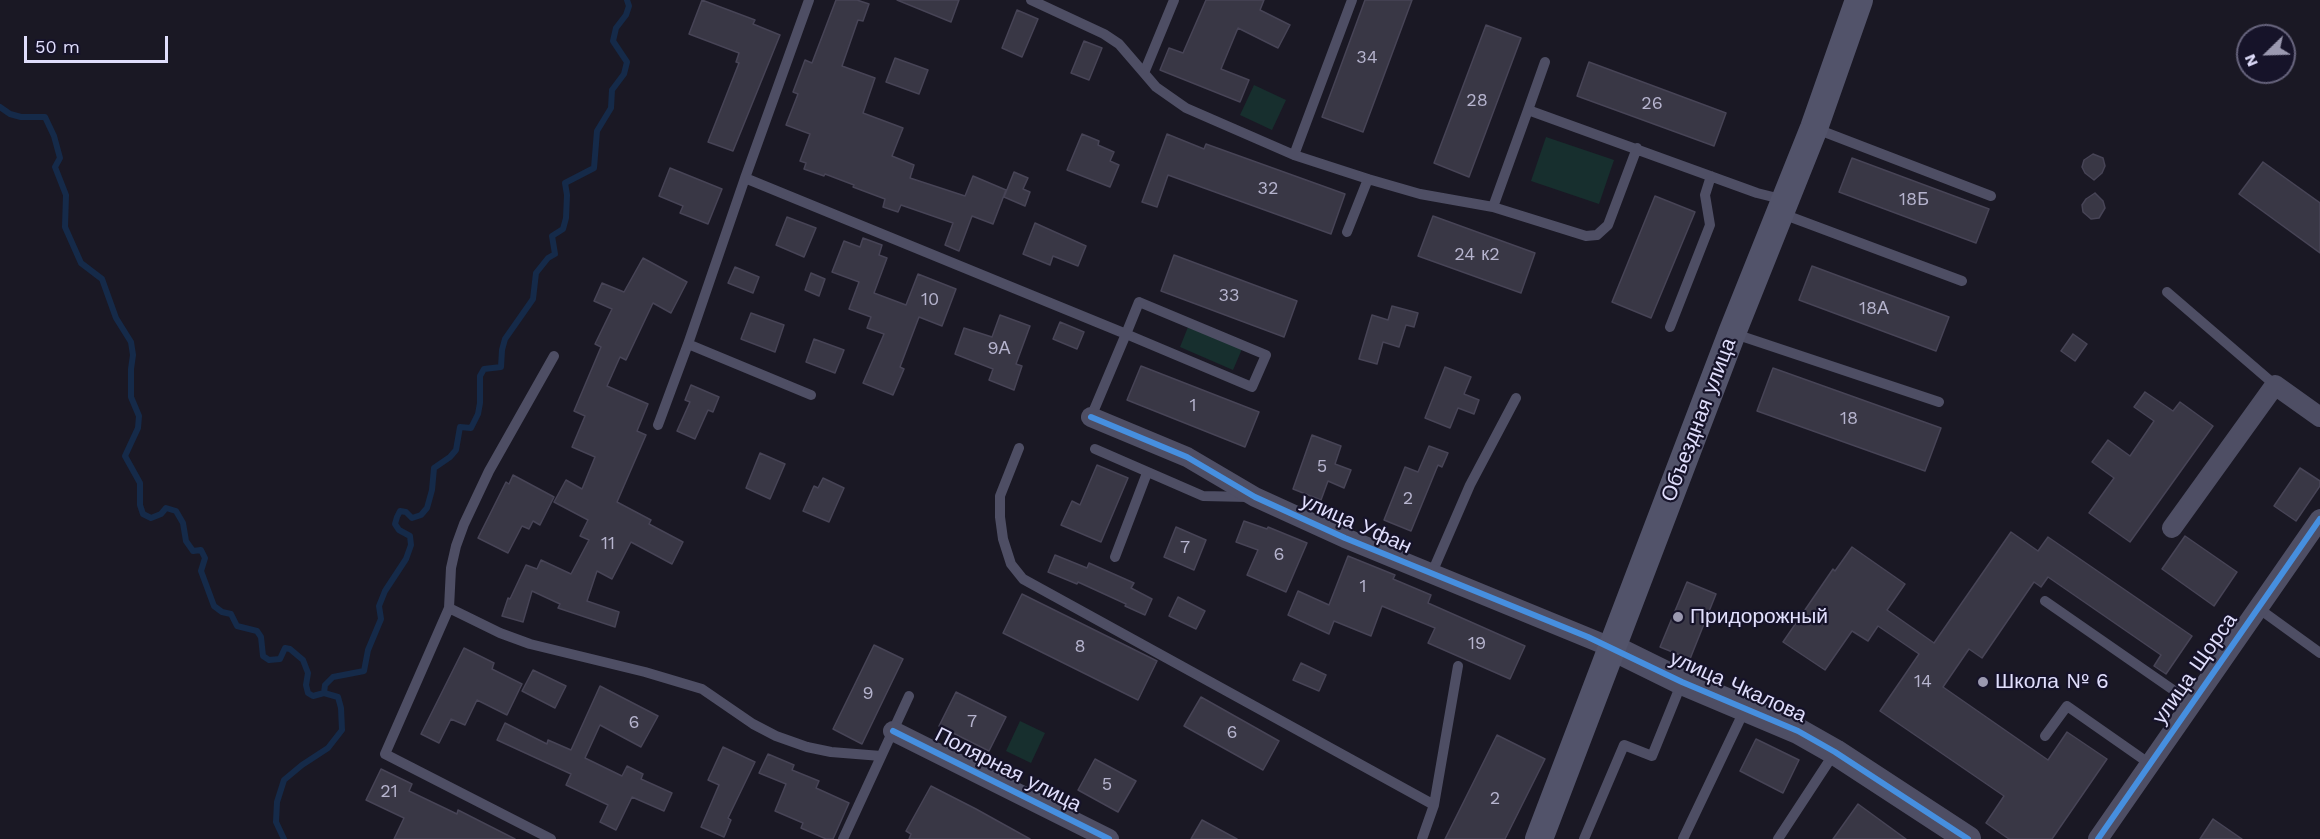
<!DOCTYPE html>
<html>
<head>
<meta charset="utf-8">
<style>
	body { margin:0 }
	#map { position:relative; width:2320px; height:839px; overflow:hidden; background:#1a1824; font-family:"Work Sans",sans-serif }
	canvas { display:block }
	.north { position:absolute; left:2236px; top:24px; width:60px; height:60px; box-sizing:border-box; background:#161329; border:2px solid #67647d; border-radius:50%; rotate:247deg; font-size:16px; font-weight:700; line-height:24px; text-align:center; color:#e0defc }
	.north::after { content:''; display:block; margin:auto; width:21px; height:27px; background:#9b99b0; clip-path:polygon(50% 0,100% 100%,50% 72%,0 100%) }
	.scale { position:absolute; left:24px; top:36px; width:144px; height:27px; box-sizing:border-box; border:3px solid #e0defc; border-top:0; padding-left:8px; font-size:18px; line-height:21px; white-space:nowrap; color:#e0defc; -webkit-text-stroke:4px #161329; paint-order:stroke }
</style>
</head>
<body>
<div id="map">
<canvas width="2320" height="839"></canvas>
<div class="north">N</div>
<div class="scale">50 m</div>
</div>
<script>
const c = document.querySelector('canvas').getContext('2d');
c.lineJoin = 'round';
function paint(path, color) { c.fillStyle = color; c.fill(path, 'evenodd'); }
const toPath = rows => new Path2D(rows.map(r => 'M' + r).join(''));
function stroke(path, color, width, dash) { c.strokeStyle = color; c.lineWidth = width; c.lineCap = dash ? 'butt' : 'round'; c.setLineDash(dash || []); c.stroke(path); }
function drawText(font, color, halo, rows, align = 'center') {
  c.font = font + ' "Work Sans",sans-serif'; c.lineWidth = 4.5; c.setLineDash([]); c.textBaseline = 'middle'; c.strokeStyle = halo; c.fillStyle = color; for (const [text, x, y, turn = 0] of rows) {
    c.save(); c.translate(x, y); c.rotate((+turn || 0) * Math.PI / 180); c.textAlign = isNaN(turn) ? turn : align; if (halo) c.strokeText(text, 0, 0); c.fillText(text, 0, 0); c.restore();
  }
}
paint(toPath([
	[1254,85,1286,100,1272,130,1240,115],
	[1546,137,1614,160,1599,204,1531,181],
	[1188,327,1242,349,1233,370,1180,347],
	[1020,721,1045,733,1031,763,1006,751]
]), '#172f2e');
stroke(toPath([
	[0,107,10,114,21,117,45,117,54,136,60,158,55,167,66,195,65,227,81,263,102,279,116,318,131,342,133,355,131,369,131,397,139,416,138,428,125,456,140,483,140,505,143,514,151,518,161,514,166,508,176,511,183,523,186,541,193,551,201,550,205,558,201,571,214,606,222,612,231,614,237,626,257,631,261,637,263,656,269,660,280,659,285,648,290,649,303,660,308,673,306,685,308,693,313,696,324,693,338,697,341,708,342,730,328,748,302,765,284,780,277,802,276,822,284,839],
	[324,693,325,685,333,677,364,671,368,650,381,619,379,606,385,591,406,559,411,545,410,536,399,530,395,524,397,517,400,511,406,512,412,518,421,515,427,508,432,490,434,468,450,457,456,450,460,427,471,428,478,414,480,403,480,376,484,369,501,367,502,350,505,339,533,299,536,273,548,258,555,254,552,236,563,229,566,218,567,195,565,183,594,168,597,131,611,108,612,90,624,74,627,62,613,41,616,28,626,15,629,6,627,0]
]), '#152a49', 6);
const building = toPath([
	[702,0,755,20,753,24,780,35,733,151,708,142,739,63,736,62,739,53,689,34,702,0],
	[836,0,857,0,869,4,863,21,858,20,842,66,875,78,863,113,903,128,892,156,914,165,910,178,965,196,973,176,1006,190,993,224,972,216,959,251,945,245,953,223,901,205,898,212,883,207,885,199,853,187,854,185,825,174,824,176,804,169,806,163,800,161,810,134,786,125,798,94,793,92,805,60,812,63,836,0],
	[897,0,959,0,951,22,897,0],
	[1206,0,1264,0,1260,10,1290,25,1278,48,1238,28,1221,69,1249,80,1240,102,1160,70,1169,48,1183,53,1206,0],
	[1365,0,1412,0,1363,132,1322,117,1365,0],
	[1017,10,1038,19,1022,57,1002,48,1017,10],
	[1486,25,1521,38,1469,177,1434,163,1486,25],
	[1084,41,1102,48,1089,80,1071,73,1084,41],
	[895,58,928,70,919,94,886,82,895,58],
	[1589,62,1726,113,1714,146,1577,96,1589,62],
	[1082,134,1099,141,1098,145,1114,152,1110,161,1119,165,1110,187,1067,170,1082,134],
	[1167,134,1204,149,1206,144,1345,194,1331,234,1168,175,1157,207,1142,202,1167,134],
	[2093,154,2103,158,2105,166,2102,173,2094,180,2085,173,2082,167,2084,160,2093,154],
	[1852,158,1989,209,1976,243,1839,192,1852,158],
	[2263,162,2320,203,2320,253,2239,194,2263,162],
	[670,168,722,189,708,224,680,213,683,206,659,196,670,168],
	[1014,172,1028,178,1023,189,1030,192,1025,206,1004,197,1014,172],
	[2095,193,2103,201,2105,208,2099,218,2091,219,2083,212,2082,205,2086,199,2095,193],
	[1655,196,1695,212,1651,318,1612,302,1655,196],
	[1433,216,1535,253,1521,293,1418,256,1433,216],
	[787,217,816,228,804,257,776,245,787,217],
	[1035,223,1086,246,1078,266,1053,256,1050,265,1023,254,1035,223],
	[863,238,882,245,879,255,887,258,874,293,906,305,918,274,956,289,942,326,919,317,900,367,904,369,893,395,863,383,884,334,867,328,871,317,849,309,859,282,832,272,844,241,860,247,863,238],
	[1174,255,1297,301,1284,337,1161,291,1174,255],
	[643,258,687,282,671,313,653,303,626,360,620,357,607,386,648,404,637,431,646,435,617,502,651,520,649,524,683,542,672,564,631,542,612,579,597,571,587,601,619,612,615,627,558,608,560,604,532,591,523,622,502,616,508,598,510,599,526,565,537,569,541,560,571,574,589,540,580,536,588,520,554,502,566,480,582,489,595,457,572,447,585,416,574,411,601,347,595,344,612,309,594,301,602,283,624,292,643,258],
	[1812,266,1949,317,1936,351,1799,300,1812,266],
	[735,267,759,277,753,293,728,283,735,267],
	[811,273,825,279,819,296,805,290,811,273],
	[1392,306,1418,313,1414,327,1406,325,1399,347,1383,342,1377,364,1359,359,1372,315,1388,320,1392,306],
	[751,313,784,325,775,352,741,339,751,313],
	[1000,315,1030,326,1016,364,1022,366,1014,390,989,380,993,369,955,354,964,328,992,337,1000,315],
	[1060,322,1084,332,1077,349,1053,339,1060,322],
	[2073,334,2087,344,2075,361,2061,351,2073,334],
	[814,339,844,350,835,373,806,362,814,339],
	[1141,366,1259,412,1245,447,1127,400,1141,366],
	[1445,367,1471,377,1464,394,1479,400,1474,414,1458,408,1450,428,1425,418,1445,367],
	[1773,368,1941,428,1925,471,1757,411,1773,368],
	[691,385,719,397,713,412,708,410,695,439,677,431,690,402,685,400,691,385],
	[2145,392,2173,411,2180,402,2213,426,2130,542,2089,513,2114,478,2092,462,2108,440,2130,456,2154,421,2134,407,2145,392],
	[1312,435,1341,446,1335,464,1351,470,1344,488,1328,481,1321,500,1293,489,1312,435],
	[1429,446,1448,453,1442,467,1438,465,1411,531,1384,520,1405,467,1418,472,1429,446],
	[760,453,785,464,770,499,746,488,760,453],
	[1097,465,1128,478,1101,542,1061,525,1072,501,1080,505,1097,465],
	[2300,468,2320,481,2320,486,2296,521,2274,506,2300,468],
	[513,475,554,497,540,525,533,521,529,529,522,526,508,553,478,538,506,482,509,484,513,475],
	[823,478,844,488,829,522,803,511,814,486,818,488,823,478],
	[1244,521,1267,529,1268,527,1307,543,1286,592,1247,575,1258,550,1236,542,1244,521],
	[1176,527,1206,540,1194,570,1164,557,1176,527],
	[2011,532,2038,551,2048,537,2192,636,2166,674,2154,666,2161,655,2048,577,2041,587,2034,582,1982,658,1969,649,1943,687,2048,760,2067,732,2107,759,2052,839,2009,839,1986,823,2004,796,1880,711,1919,654,1878,626,1868,641,1852,631,1825,670,1783,642,1833,569,1835,571,1852,547,1905,584,1887,610,1934,643,2011,532],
	[2185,536,2237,572,2214,606,2162,569,2185,536],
	[1055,555,1087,568,1089,563,1134,583,1131,588,1152,599,1145,615,1125,606,1126,604,1078,582,1077,584,1048,572,1055,555],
	[1348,556,1395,575,1393,579,1431,595,1428,603,1525,646,1510,679,1428,643,1435,628,1382,606,1371,636,1334,621,1329,634,1288,615,1298,591,1329,605,1348,556],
	[1687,582,1716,594,1690,659,1660,647,1687,582],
	[1022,594,1157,661,1138,700,1003,633,1022,594],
	[1178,597,1205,611,1196,629,1169,616,1178,597],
	[874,645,903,659,862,744,833,729,874,645],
	[464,648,494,663,492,669,522,684,507,715,477,700,465,725,451,719,439,743,421,734,464,648],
	[1301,663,1326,675,1319,691,1293,680,1301,663],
	[533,670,566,686,555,708,522,691,533,670],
	[600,686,658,716,641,747,600,725,585,758,622,776,627,766,643,774,641,779,672,793,664,811,632,797,616,830,600,822,608,805,566,785,571,774,497,740,505,723,547,744,548,740,571,750,600,686],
	[956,692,1006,717,989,751,939,726,956,692],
	[1201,697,1279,741,1263,770,1184,726,1201,697],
	[1497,735,1545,759,1505,839,1445,839,1497,735],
	[1756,739,1799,760,1783,793,1740,771,1756,739],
	[723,747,755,762,728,818,731,820,724,837,701,827,719,785,708,780,723,747],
	[768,754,794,765,792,770,819,781,816,788,849,803,833,839,826,839,801,828,803,823,775,811,786,784,759,773,768,754],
	[1095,759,1136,781,1118,812,1078,790,1095,759],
	[381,769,412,784,409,791,457,814,458,810,515,839,394,839,404,818,366,800,381,769],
	[931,786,976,809,1030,839,909,839,911,834,906,831,931,786],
	[1858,804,1906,839,1833,839,1858,804],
	[2213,819,2242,839,2200,839,2213,819],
	[1202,820,1237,839,1191,839,1202,820]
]);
paint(building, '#393745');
stroke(building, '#474456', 1.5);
stroke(toPath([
	[1031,0,1104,34,1119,44,1144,73],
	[1174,0,1144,73,1156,87,1186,108,1294,155,1368,179,1420,194,1493,207,1586,236,1597,235,1608,225,1637,148],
	[1545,62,1528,110,1757,193,1785,200],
	[1814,128,1991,196],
	[1294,155,1352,0],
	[745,178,809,0],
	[1493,207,1528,110],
	[1780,213,1962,281],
	[1347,232,1368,179],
	[2167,292,2275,385],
	[1670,327,1710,225,1705,195,1711,176],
	[1732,333,1939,402],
	[688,344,811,395],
	[658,425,688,344,745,178,1126,334,1139,302,1266,355,1252,387,1126,334,1091,417],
	[1019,448,1000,496,1000,517,1003,539,1011,564,1023,579,1434,805,1422,839],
	[1095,449,1203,496,1249,497],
	[1115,557,1147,473],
	[1431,575,1470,485,1516,398],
	[2045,601,2192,703],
	[449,608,451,568,456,546,464,524,489,471,554,356],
	[2258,608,2320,653],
	[2045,736,2067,706,2150,764],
	[1434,805,1458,666],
	[551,839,385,754,449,608,500,633,530,644,645,672,702,689,753,724,776,736,807,747,831,752,881,756],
	[843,839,909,696],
	[1584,839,1624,745,1652,756,1682,682],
	[1683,839,1745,709],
	[1778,839,1835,752]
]), '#4e4e64', 10);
stroke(toPath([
	[1091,417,1187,457,1255,497,1345,538,1613,648],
	[2172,528,2275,385,2320,417],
	[893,731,1109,839],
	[2098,839,2320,519]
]), '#4e4e64', 20);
stroke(toPath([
	[1613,648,1682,682,1798,731,1835,752,1968,839]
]), '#4e4e64', 26);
stroke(toPath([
	[1539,839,1732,333,1814,128,1859,0]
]), '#52536a', 28);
stroke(toPath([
	[1091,417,1187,457,1255,497,1345,538,1588,637,1682,682,1798,731,1835,752,1968,839],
	[893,731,1109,839],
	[2098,839,2320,519]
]), '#468fdf', 6);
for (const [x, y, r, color] of [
	[1678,617,6,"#9b99b0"],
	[1983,682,6,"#9b99b0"]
]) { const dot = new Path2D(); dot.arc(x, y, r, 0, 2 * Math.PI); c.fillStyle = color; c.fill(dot); stroke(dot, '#161329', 2); }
drawText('18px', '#b6b4ce', null, [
	["34",1367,58],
	["28",1477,101],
	["26",1652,104],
	["32",1268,189],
	["18Б",1914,200],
	["24 к2",1477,255],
	["33",1229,296],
	["10",930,300],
	["18А",1874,309],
	["9А",999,349],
	["1",1193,406],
	["18",1849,419],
	["5",1322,467],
	["2",1408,499],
	["11",608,544],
	["7",1185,548],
	["6",1279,555],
	["1",1363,587],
	["19",1477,644],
	["8",1080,647],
	["14",1923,682],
	["9",868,694],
	["7",972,722],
	["6",634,723],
	["6",1232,733],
	["5",1107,785],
	["21",389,792],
	["2",1495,799]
]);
drawText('21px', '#e0defc', '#161329', [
	["Объездная улица",1699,420,-69],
	["улица Уфан",1356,524,24],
	["улица Щорса",2195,669,-55],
	["улица Чкалова",1738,687,24],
	["Полярная улица",1008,770,27]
]);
drawText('21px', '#e0defc', '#161329', [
	["Придорожный",1690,617],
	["Школа № 6",1995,682]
], 'left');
</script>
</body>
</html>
